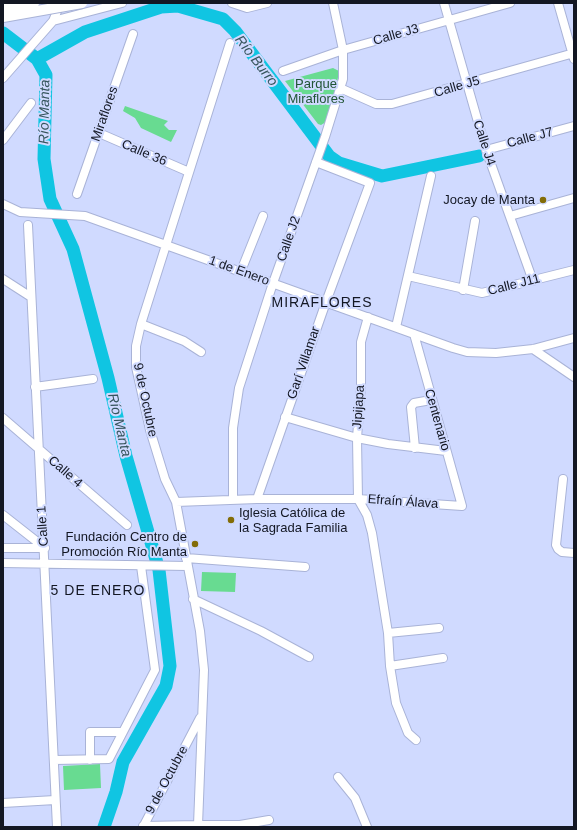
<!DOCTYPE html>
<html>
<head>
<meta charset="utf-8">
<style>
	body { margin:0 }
	#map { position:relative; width:577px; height:830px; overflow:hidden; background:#d0daff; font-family:Helvetica,sans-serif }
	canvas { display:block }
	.frame { position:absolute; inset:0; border:4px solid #131723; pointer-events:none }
</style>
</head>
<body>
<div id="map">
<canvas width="577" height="830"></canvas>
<div class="frame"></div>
</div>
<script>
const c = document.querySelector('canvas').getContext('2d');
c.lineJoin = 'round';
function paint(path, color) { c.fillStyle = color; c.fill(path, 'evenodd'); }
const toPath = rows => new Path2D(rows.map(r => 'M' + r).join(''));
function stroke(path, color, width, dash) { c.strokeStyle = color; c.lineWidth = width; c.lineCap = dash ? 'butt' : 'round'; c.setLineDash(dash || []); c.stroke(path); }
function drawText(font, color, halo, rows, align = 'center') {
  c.font = font + ' Helvetica,sans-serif'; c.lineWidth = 4; c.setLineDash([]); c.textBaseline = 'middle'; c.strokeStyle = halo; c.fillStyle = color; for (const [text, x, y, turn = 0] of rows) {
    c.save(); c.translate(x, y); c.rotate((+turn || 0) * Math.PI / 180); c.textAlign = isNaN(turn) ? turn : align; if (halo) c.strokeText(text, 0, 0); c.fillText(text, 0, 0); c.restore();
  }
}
paint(toPath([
	[333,68,339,71,337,83,326,122,321,125,318,124,285,81],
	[125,106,168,121,164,125,169,130,177,130,171,142,141,128,135,118,123,111],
	[202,572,236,573,235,592,201,591],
	[100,764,101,788,64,790,63,766]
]), '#68db91');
stroke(toPath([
	[3,33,37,59,46,75,44,159,50,199,73,249,108,378,126,456,159,570,170,666,166,686,123,762,116,792,104,827],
	[37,59,85,32,161,7,178,6,223,19,235,31,329,156,339,163,382,176,479,156]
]), '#10c5e2', 13);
const minor = toPath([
	[232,3,247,8,267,3],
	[444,3,486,150,533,281],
	[558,3,574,59],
	[53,21,122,3],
	[283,71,343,50,510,3],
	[3,78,53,21,60,4],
	[340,88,376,104,392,104,574,53],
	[99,133,189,172],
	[3,140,31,103],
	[486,150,574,126],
	[77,194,133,34],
	[3,204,20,212,85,216,453,348,467,352,496,353,533,349,574,338],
	[510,216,574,198],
	[28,225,57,827],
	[241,271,263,216],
	[408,276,482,293,574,270],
	[3,279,31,297],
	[463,290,475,221],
	[368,317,361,342,361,385,357,438,358,499,367,515,372,533,388,633,390,666,396,703,408,733,416,740],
	[141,324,184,341,201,352],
	[396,327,431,176],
	[533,349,574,377],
	[35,387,93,379],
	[285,417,357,438,388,444,446,451],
	[3,418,127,525],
	[415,448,411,407,414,403,431,400],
	[563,479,556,545,558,549,562,552,574,553],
	[233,499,233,428,239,388,273,283,325,137,343,79,343,50,333,3],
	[257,499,326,302,370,183,316,162],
	[176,502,257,499,358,499,462,506,414,334],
	[3,515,45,548],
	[3,548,45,548],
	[186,558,305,567],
	[3,563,187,566],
	[193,599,261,631,309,657],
	[388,633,439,628],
	[390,666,443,658],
	[54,760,109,759,155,670,141,566],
	[90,760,90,732,121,732],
	[338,777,355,798,367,827],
	[3,803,55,800],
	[198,825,240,825,269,820],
	[143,826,198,825,204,670,200,631,176,502,165,479,150,430,136,367,136,346,141,324,230,43],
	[143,827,200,718]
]);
stroke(minor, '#a9b3d7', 10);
stroke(minor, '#fff', 8);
const majorBridge = toPath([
	[3,9,34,3],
	[3,17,82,3]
]);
stroke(majorBridge, '#a9b3d7', 12, []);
stroke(majorBridge, '#fff', 10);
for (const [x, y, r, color] of [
	[543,200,4,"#836c07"],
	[231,520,4,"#836c07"],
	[195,544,4,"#836c07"]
]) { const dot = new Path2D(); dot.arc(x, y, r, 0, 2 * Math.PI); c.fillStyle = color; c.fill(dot); stroke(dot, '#d0daff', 1.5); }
drawText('13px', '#131723', '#d0daff', [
	["Calle J3",396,35,-16],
	["Calle J5",457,87,-16],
	["Miraflores",105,114,-71],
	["Calle J7",530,138,-15],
	["Calle J4",484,143,72],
	["Calle 36",144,153,23],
	["Calle J2",289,239,-71],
	["1 de Enero",239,271,20],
	["Calle J11",514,285,-14],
	["Garí Villamar",304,363,-71],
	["9 de Octubre",145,400,78],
	["Jipijapa",359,407,-86],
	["Centenario",437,420,74],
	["Calle 4",65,472,41],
	["Efraín Álava",403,502,4],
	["Calle 1",43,526,-94],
	["9 de Octubre",167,780,-62]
]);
drawText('13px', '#205434', '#d0daff', [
	["Parque",316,84],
	["Miraflores",316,99]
]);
drawText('13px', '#131723', '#d0daff', [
	["Jocay de Manta",535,200],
	["Iglesia Católica de",239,513,"left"],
	["la Sagrada Familia",239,528,"left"],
	["Fundación Centro de",187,537],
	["Promoción Río Manta",187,552]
], 'right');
drawText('italic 14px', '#35545c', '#d0daff', [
	["Río Burro",256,61,52],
	["Río Manta",45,112,-89],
	["Río Manta",119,425,77]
]);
c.letterSpacing = '1px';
drawText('14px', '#131723', '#d0daff', [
	["MIRAFLORES",322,303],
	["5 DE ENERO",98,591]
]);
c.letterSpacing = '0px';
</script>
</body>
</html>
